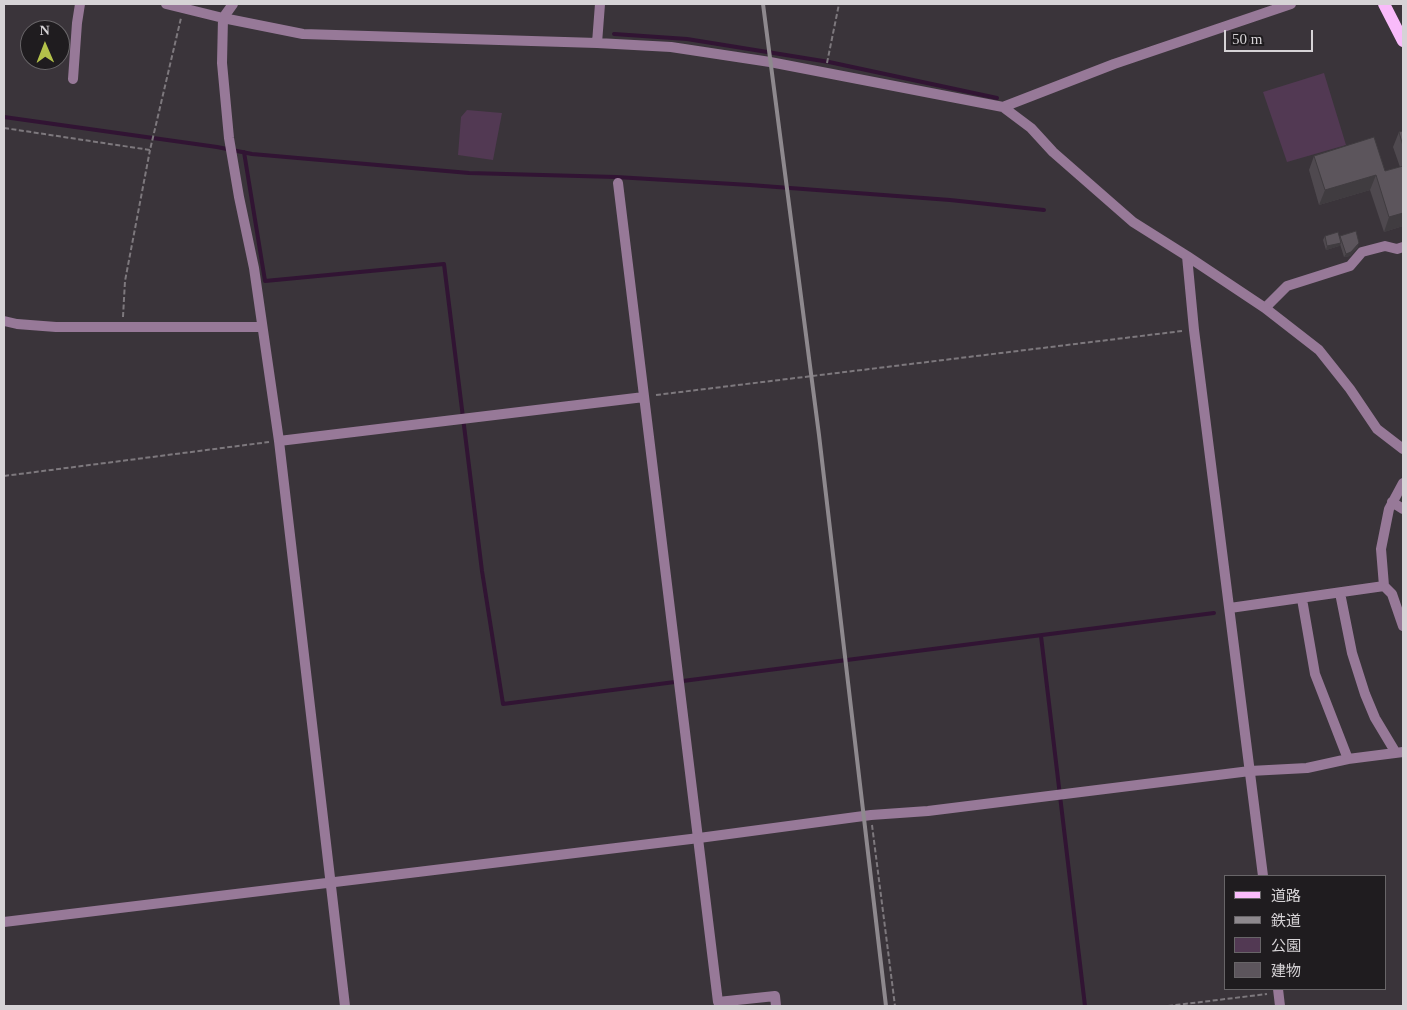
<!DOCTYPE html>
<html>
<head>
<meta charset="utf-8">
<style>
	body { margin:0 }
	#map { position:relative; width:1407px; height:1010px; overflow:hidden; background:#3a343a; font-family:"Times New Roman","Noto Sans JP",serif }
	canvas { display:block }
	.frame { position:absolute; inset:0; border:5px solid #d6d3d6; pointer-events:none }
	.legend { position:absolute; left:1224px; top:875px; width:162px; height:115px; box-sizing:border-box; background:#1f1c1f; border:1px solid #686568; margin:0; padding:6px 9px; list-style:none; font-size:15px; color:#d6d3d6 }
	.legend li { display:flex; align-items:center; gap:10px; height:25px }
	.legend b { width:25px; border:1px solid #686568 }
	.north { position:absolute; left:20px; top:20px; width:50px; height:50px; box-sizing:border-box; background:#1f1c1f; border:1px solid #686568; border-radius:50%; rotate:359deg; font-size:14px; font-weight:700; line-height:20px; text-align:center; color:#d6d3d6 }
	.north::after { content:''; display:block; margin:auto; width:18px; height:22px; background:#b4c24a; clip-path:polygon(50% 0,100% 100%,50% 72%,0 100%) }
	.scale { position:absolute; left:1224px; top:30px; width:89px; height:22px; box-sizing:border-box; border:2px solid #d6d3d6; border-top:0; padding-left:6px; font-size:15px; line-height:18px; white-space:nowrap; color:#d6d3d6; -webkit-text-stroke:4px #1f1c1f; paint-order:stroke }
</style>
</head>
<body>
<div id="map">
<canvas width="1407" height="1010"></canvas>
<div class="frame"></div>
<ul class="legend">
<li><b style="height:6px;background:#f9bbfa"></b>道路</li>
<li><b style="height:6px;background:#8e898e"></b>鉄道</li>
<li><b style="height:14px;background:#523953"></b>公園</li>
<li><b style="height:14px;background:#5c555c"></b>建物</li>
</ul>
<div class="north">N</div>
<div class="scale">50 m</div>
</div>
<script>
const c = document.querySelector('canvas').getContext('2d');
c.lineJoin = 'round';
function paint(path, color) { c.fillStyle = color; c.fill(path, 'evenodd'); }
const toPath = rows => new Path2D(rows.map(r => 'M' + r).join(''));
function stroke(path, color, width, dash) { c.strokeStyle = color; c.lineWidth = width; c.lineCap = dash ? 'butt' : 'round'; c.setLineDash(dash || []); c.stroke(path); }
paint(toPath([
	[1324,73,1346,145,1287,162,1263,92],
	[467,110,502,113,493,160,458,155,461,117]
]), '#523953');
stroke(toPath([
	[614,34,687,39,829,62,997,98],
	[4,117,217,147,252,154,469,173,616,177,750,185,950,200,1044,210],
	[244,152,265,281,444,264,482,571,503,704,1214,613],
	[1041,636,1085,1006]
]), '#311433', 4);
stroke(toPath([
	[827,63,839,4],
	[4,128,150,150,181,18],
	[123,317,125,281,150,150],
	[656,395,1182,331],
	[4,476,269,442],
	[872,825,895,1006],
	[1168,1006,1267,994]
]), '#7d787d', 2, [5, 2.5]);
stroke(toPath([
	[166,4,223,18,303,34,597,43,671,47,770,62,1003,107,1031,128,1053,152,1133,222,1187,256,1265,308,1319,350,1350,389,1377,429,1403,449],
	[233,4,223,18,222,63,229,138,239,197,254,268,279,441,345,1006],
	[597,43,600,4],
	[73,79,77,23,80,4],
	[1003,107,1114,64,1291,4],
	[618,183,718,1002,775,996,776,1006],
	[1187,256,1194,330,1263,876],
	[1265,308,1287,286,1350,266,1362,252,1385,246,1397,249,1403,247],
	[4,321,17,324,56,327,261,327],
	[279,441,644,397],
	[1403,483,1389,509,1381,549,1384,586,1392,594,1403,626],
	[1392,502,1403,509],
	[1340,593,1352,653,1365,694,1375,718,1396,753],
	[1302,599,1315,674,1348,759],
	[1230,608,1384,586],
	[4,922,699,838,871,815,928,811,1250,771,1307,768,1348,759,1403,752],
	[1278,989,1280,1006]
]), '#977998', 10);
stroke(toPath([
	[1384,4,1403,41]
]), '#f9bbfa', 12);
stroke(toPath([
	[763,4,819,435,886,1006]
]), '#8e898e', 4);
paint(toPath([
	[1403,131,1403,226,1384,232,1370,190,1319,205,1309,170,1314,156,1385,171,1400,167,1393,147,1399,132],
	[1325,236,1339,238,1340,236,1358,247,1350,256,1344,257,1340,244,1339,246,1326,250,1323,240]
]), '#4f494f');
paint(toPath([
	[1376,175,1370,190,1319,205,1325,190],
	[1403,213,1403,226,1384,232,1389,217],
	[1341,243,1339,246,1326,250,1327,246],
	[1359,243,1358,247,1350,256,1344,257,1346,254]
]), '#403c40');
const building = toPath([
	[1403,131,1403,146,1399,132,1403,131],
	[1374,137,1385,171,1403,166,1403,213,1389,217,1376,175,1325,190,1314,156,1374,137],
	[1356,231,1359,243,1351,252,1346,254,1340,236,1356,231],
	[1338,232,1341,243,1327,246,1325,236,1338,232]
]);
paint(building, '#5c555c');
stroke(building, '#403c40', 1);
</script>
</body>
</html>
